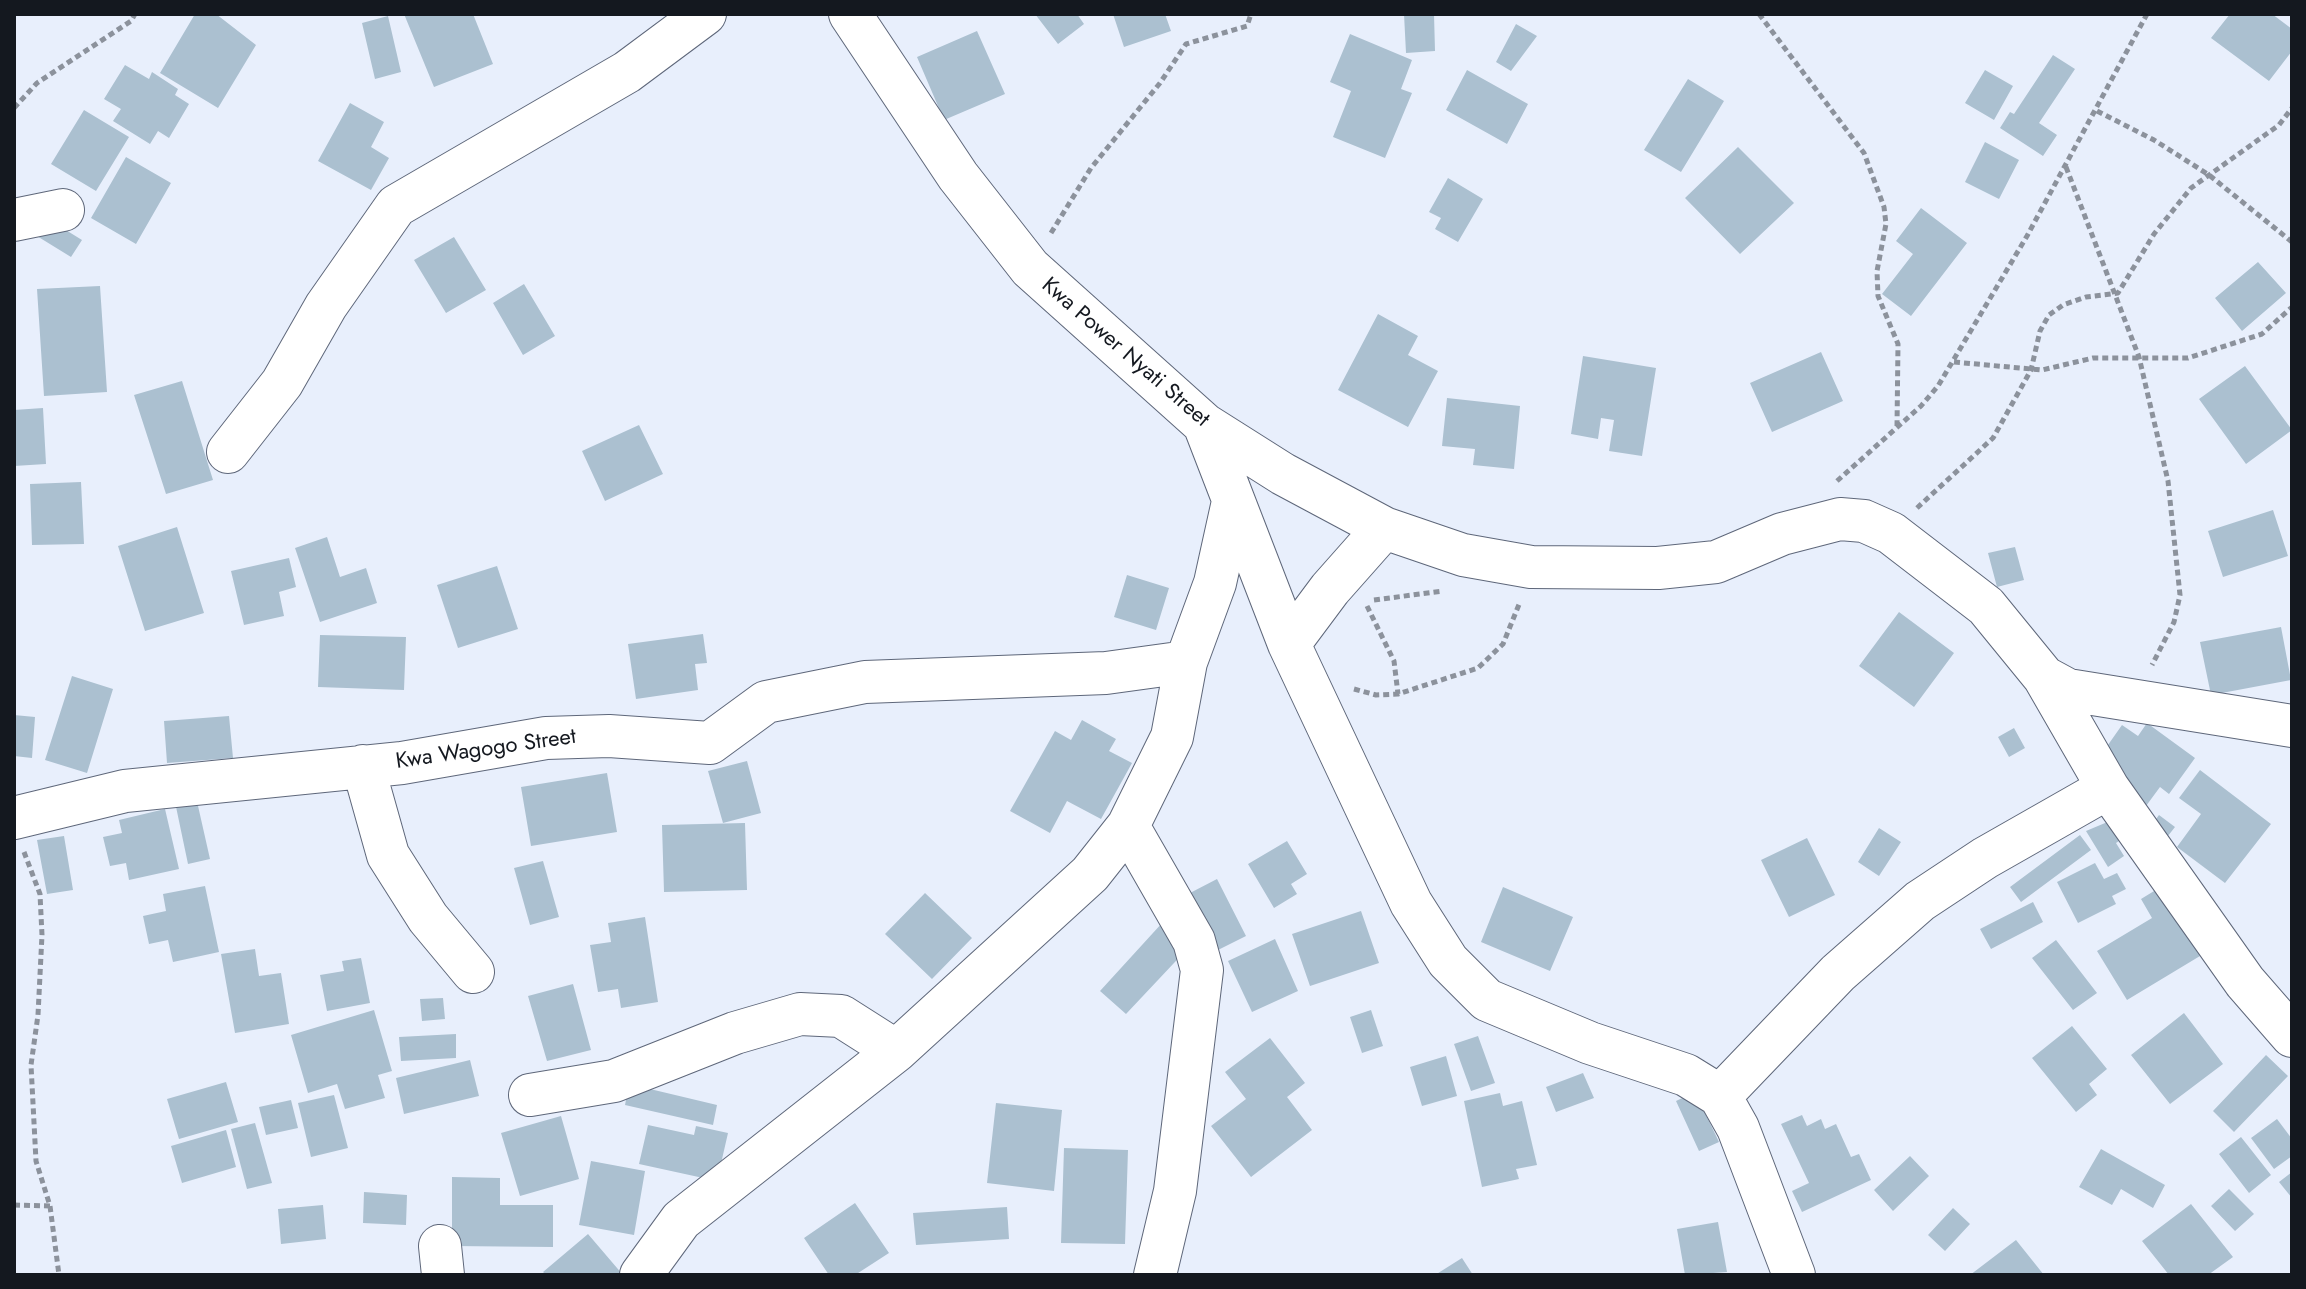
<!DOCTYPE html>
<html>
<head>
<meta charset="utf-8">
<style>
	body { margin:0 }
	#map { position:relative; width:2306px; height:1289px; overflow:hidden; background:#e8effc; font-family:Jost,sans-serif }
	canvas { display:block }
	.frame { position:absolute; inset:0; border:16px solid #14181f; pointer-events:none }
</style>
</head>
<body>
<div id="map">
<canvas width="2306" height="1289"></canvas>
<div class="frame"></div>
</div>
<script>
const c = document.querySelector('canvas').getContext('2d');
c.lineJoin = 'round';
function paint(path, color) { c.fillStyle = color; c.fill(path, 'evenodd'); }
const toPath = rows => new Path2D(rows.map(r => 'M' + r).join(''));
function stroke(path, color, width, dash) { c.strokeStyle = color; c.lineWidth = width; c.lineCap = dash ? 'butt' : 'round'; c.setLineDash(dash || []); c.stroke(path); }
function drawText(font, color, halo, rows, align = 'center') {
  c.font = font + ' Jost,sans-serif'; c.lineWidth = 6; c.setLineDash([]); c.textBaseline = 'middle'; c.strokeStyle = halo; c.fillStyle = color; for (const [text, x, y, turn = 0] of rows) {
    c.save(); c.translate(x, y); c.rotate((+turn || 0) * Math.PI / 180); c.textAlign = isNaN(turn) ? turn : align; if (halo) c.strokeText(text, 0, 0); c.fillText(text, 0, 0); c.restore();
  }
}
paint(toPath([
	[195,14,216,14,256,45,218,108,160,73],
	[404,14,473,14,493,64,434,87],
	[1035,14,1077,14,1084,24,1058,44],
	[1113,14,1165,14,1171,31,1124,47],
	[1404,14,1434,14,1435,51,1406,53],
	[2230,14,2272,14,2292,29,2292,51,2269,81,2211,38],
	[388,16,401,72,375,79,362,23],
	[1516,24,1537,36,1511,71,1496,62],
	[977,31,1005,94,944,120,917,57],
	[1350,34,1412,60,1401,89,1412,93,1385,158,1333,137,1351,91,1330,82],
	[2053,55,2075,69,2039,123,2057,135,2043,156,2000,128,2010,112,2014,114],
	[125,65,149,79,152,72,178,89,175,95,189,104,169,138,158,131,150,144,113,121,121,109,104,99],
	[1467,70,1528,104,1507,144,1446,110],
	[1985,70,2013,86,1994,120,1965,103],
	[1688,79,1724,101,1681,172,1644,150],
	[350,103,384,122,371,147,389,158,371,190,318,161],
	[84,110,129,137,96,191,51,164],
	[1985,142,2019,160,1999,199,1965,182],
	[1738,147,1794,203,1740,254,1685,198],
	[126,157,171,183,136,244,91,218],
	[1448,178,1483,199,1458,242,1435,229,1441,218,1429,212],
	[1921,208,1967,243,1911,316,1882,294,1913,254,1896,241],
	[43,216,82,240,71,257,32,233],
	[454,237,486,290,446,313,414,260],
	[2258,262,2286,293,2242,331,2215,298],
	[524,284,555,336,523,355,493,303],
	[100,286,107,392,44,396,37,289],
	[1378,314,1418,336,1408,355,1438,371,1408,427,1338,390],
	[1821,352,1843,401,1772,432,1750,383],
	[1583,356,1656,368,1642,456,1609,451,1614,420,1601,418,1598,439,1571,434],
	[2245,366,2292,430,2246,464,2199,399],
	[182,381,213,480,166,494,134,395],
	[1447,398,1520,406,1514,469,1473,465,1475,449,1442,446],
	[43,408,46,464,14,466,14,410],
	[639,425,663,474,605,501,582,451],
	[81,482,84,544,32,545,30,484],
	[2273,510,2288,556,2223,577,2208,531],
	[177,527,204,613,145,631,118,546],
	[327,537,340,577,366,568,377,603,320,622,295,548],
	[2015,547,2024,580,1997,587,1988,553],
	[289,558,296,587,279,592,284,616,244,625,231,571],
	[497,566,518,629,458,648,437,585],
	[1127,575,1169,588,1156,630,1114,617],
	[1899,612,1954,653,1914,707,1859,666],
	[2281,627,2291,680,2211,695,2200,642],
	[703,634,707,663,695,664,698,690,636,699,628,644],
	[320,635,406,637,404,690,318,687],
	[72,676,113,689,87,773,45,760],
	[14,715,35,717,32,758,14,756],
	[229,716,233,758,167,763,164,721],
	[1082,720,1116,739,1109,751,1132,763,1101,819,1067,801,1050,833,1010,811,1055,731,1071,740],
	[2147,723,2195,758,2169,794,2160,787,2146,806,2103,752,2122,725,2138,736],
	[2014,728,2025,748,2009,757,1998,737],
	[747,761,761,813,723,823,708,771],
	[2200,770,2271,824,2225,883,2177,847,2201,814,2179,798],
	[607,773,617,832,531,846,521,787],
	[196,797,210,859,188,864,175,802],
	[165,809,179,869,129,880,126,863,110,866,103,837,122,833,119,820],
	[2159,815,2175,827,2160,846,2145,834],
	[2117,818,2128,835,2116,843,2124,856,2108,867,2086,831],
	[745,823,747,890,664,892,662,825],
	[1879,828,1901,842,1879,876,1858,862],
	[2080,835,2091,850,2021,902,2010,887],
	[64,836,73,890,47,894,37,840],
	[1807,838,1835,895,1789,917,1761,860],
	[1287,841,1307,874,1291,884,1297,894,1274,908,1248,864],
	[543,861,559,917,530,925,514,868],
	[2095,863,2104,879,2117,873,2126,889,2112,896,2116,904,2078,923,2057,882],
	[1217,879,1246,936,1218,950,1190,893],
	[205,886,219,952,173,962,168,940,149,944,143,916,166,911,163,894],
	[1503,887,1573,917,1550,971,1481,942],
	[2159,888,2200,956,2127,1000,2097,951,2152,918,2141,899],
	[925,893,972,938,932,979,885,934],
	[2033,902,2043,922,1991,949,1980,929],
	[1361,911,1379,963,1310,986,1292,934],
	[645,917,658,1002,621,1008,618,989,598,992,590,945,611,942,608,923],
	[1163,922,1190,946,1126,1014,1100,991],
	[1275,939,1298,991,1252,1012,1228,961],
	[2056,940,2097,993,2073,1010,2032,958],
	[255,949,259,976,281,973,289,1024,235,1033,221,954],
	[361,958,370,1003,327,1011,320,975,344,971,342,961],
	[573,984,591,1050,547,1061,528,996],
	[443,998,445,1019,422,1021,420,999],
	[374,1010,392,1071,378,1075,385,1098,345,1109,337,1084,308,1093,291,1035],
	[1371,1010,1383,1046,1362,1053,1350,1017],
	[2184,1013,2223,1064,2170,1104,2131,1055],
	[2072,1026,2107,1069,2089,1084,2097,1095,2076,1112,2032,1058],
	[456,1034,456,1058,401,1061,399,1037],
	[1478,1036,1495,1083,1471,1091,1454,1044],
	[1270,1038,1305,1083,1287,1097,1312,1130,1251,1177,1211,1126,1246,1099,1225,1072],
	[2266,1055,2288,1076,2234,1132,2213,1111],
	[1446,1056,1457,1096,1422,1106,1410,1067],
	[470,1060,479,1096,404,1114,396,1078],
	[1583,1073,1594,1098,1556,1112,1546,1087],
	[226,1082,238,1122,179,1139,167,1099],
	[629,1084,717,1105,713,1125,625,1105],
	[1695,1092,1719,1142,1699,1151,1676,1101],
	[1500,1093,1503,1106,1522,1101,1537,1165,1516,1169,1519,1179,1482,1187,1464,1101],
	[334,1095,348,1148,311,1157,298,1103],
	[291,1100,298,1128,266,1135,259,1107],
	[996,1103,1062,1110,1054,1191,987,1183],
	[1802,1115,1807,1126,1821,1119,1825,1129,1836,1124,1851,1157,1859,1154,1871,1180,1802,1212,1792,1191,1809,1183,1781,1124],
	[561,1116,579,1179,520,1196,501,1133],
	[2277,1119,2292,1139,2292,1156,2274,1169,2251,1138],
	[255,1123,272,1183,247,1189,231,1129],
	[648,1125,694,1135,696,1126,728,1133,717,1181,639,1164],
	[226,1130,236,1167,182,1183,171,1146],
	[2241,1137,2271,1175,2249,1193,2219,1154],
	[1064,1148,1128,1150,1125,1244,1061,1243],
	[2101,1149,2165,1185,2153,1208,2121,1189,2112,1205,2079,1187],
	[1910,1156,1929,1176,1893,1211,1874,1190],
	[591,1161,645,1171,634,1235,579,1225],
	[2292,1172,2292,1198,2279,1182],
	[452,1177,500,1178,500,1205,553,1205,553,1247,452,1246],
	[2229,1189,2254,1214,2235,1231,2211,1206],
	[364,1192,407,1195,406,1225,363,1223],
	[855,1203,889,1253,855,1275,829,1275,804,1238],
	[2191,1204,2233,1257,2208,1275,2169,1275,2142,1241],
	[323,1205,326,1239,281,1244,278,1209],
	[1007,1207,1009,1239,916,1245,913,1213],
	[1953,1208,1970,1224,1945,1251,1928,1235],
	[1718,1222,1727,1272,1685,1275,1677,1229],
	[588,1234,623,1275,546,1275,543,1272],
	[2016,1240,2044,1275,1970,1275],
	[1462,1258,1473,1275,1435,1275]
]), '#abc0d0');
const minor = toPath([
	[850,14,958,176,1030,268,1204,424,1283,474,1384,528,1463,555,1531,567,1658,568,1716,562,1782,534,1840,519,1864,521,1891,533,1986,606,2044,677,2068,690,2292,726],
	[14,220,63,210],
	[1204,424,1289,644,1411,903,1448,961,1487,1000,1590,1043,1686,1075,1720,1096,1738,1128,1794,1275],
	[228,452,282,383,326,306,396,206,627,72,705,14],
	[1289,644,1330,589,1384,528],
	[2044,677,2108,788,2245,982,2292,1036],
	[363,766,388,855,428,918,473,972],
	[14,818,125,791,402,763,546,738,609,736,710,743,766,702,865,682,1106,673,1186,662],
	[1128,826,1194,941,1202,970,1175,1191,1155,1275],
	[530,1095,614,1081,735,1033,800,1014,841,1016,896,1051],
	[1720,1096,1838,973,1920,901,1985,858,2108,788],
	[440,1246,443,1275],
	[641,1275,681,1220,896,1051,1090,874,1128,826,1172,737,1186,662,1215,583,1232,506]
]);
stroke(minor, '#5e677a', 44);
stroke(toPath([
	[1759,14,1864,153,1884,207,1886,224,1877,271,1878,296,1898,344,1897,426],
	[14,108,37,83,131,21,135,14],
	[2097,111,2154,140,2209,175,2292,242],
	[2066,167,2139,357,2168,481,2180,595,2174,622,2152,665],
	[1051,233,1091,168,1160,83,1186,44,1247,26,1251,14],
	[1954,362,2042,370,2093,358,2188,358,2262,334,2292,307],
	[1837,481,1921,406,1938,386,2027,236,2147,14],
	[1917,508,1993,438,2031,370,2040,331,2049,315,2063,305,2086,297,2118,293,2154,234,2191,188,2279,125,2292,108],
	[1374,600,1443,591],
	[1367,606,1394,661,1398,694],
	[1354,689,1376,695,1398,694,1478,668,1503,644,1520,602],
	[24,852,40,894,42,935,38,1015,31,1065,36,1161,50,1206,59,1275],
	[14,1205,50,1206]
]), '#8c929c', 5, [6, 4]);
stroke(minor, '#fff', 42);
drawText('22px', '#14181f', '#fff', [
	["Kwa Power Nyati Street",1125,353,41],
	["Kwa Wagogo Street",486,750,-8]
]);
</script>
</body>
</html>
